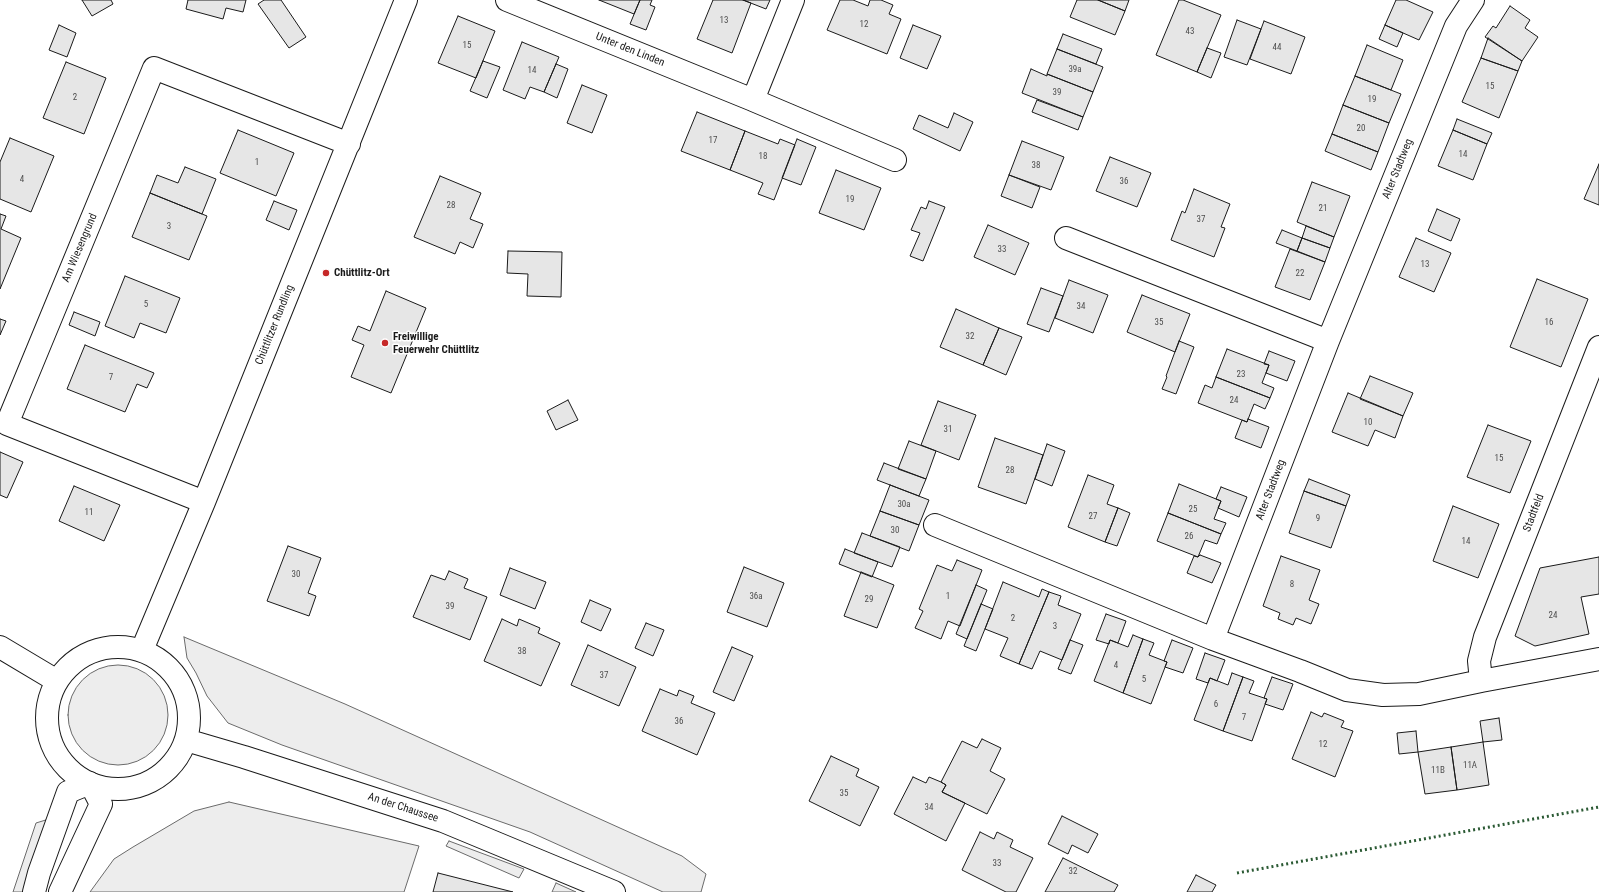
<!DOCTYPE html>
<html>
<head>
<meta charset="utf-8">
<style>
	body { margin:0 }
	canvas { display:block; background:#fff }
</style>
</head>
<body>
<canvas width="1599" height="892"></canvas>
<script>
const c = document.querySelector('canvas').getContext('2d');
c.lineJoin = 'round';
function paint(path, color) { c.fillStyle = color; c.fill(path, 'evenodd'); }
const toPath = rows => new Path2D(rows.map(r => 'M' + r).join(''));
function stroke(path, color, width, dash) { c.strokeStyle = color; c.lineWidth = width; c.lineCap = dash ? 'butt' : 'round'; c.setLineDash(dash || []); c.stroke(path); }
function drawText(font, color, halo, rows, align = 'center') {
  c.font = font + ' "Roboto Condensed",sans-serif'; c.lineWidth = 3; c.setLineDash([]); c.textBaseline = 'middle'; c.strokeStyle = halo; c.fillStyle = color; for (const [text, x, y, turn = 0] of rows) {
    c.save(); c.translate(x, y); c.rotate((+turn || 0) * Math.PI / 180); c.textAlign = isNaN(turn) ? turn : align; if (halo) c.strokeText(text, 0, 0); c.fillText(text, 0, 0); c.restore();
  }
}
const built = toPath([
	[184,637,345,704,682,856,706,874,701,892,663,892,530,832,282,745,228,723,207,696,196,673,187,658,184,637],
	'68 715a50 50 0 1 1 100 0a50 50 0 1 1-100 0Z',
	[229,802,419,846,404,892,90,892,114,859,133,847,194,811,229,802],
	[49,819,25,892,13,892,36,823,49,819],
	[449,841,524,869,519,878,446,846,449,841],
	[556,883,576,892,552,892,556,883]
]);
paint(built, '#ededed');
stroke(built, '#6a6a6a', 1);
const building = toPath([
	[82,0,111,0,113,4,92,16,82,0],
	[188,0,246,0,243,12,226,8,223,19,186,9,188,0],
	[264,0,281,0,306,37,289,48,258,4,264,0],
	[599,0,640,0,634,14,599,0],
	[640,0,652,0,650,5,655,7,646,30,630,24,640,0],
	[713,0,743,0,751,3,732,53,697,39,713,0],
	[743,0,770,0,766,9,743,0],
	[840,0,853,0,868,6,870,0,881,0,893,5,889,14,901,19,887,54,827,30,840,0],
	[1077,0,1098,0,1125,11,1115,35,1070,17,1077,0],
	[1098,0,1129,0,1125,11,1098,0],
	[1179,0,1183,0,1221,15,1197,72,1156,55,1179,0],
	[1396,0,1406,0,1433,12,1419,40,1385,25,1396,0],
	[1510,6,1530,20,1525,28,1538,37,1522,61,1485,37,1493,26,1496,28,1510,6],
	[458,16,495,31,476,78,438,63,458,16],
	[1237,20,1261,29,1247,65,1224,57,1237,20],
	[1264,21,1305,37,1291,74,1250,59,1264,21],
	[59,25,76,33,67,57,49,50,59,25],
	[913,25,941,36,927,69,900,58,913,25],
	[1385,25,1403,33,1397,47,1379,39,1385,25],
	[1063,34,1102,49,1096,64,1057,49,1063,34],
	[1488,38,1522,61,1518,71,1481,58,1488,38],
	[522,42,559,57,544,92,530,87,525,99,503,90,522,42],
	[1367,45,1403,60,1391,90,1355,76,1367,45],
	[1207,48,1221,53,1211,78,1197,72,1207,48],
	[1057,49,1103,67,1093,92,1047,74,1057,49],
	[1481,58,1518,71,1499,118,1462,102,1481,58],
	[483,61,500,67,487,98,470,91,483,61],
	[66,62,106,78,84,134,43,118,66,62],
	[556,64,568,69,557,98,544,92,556,64],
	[1031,69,1047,76,1047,74,1093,92,1083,117,1022,93,1031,69],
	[1355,76,1401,94,1389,123,1343,105,1355,76],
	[582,85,607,95,592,133,567,123,582,85],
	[1037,100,1083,117,1078,130,1032,112,1037,100],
	[1343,105,1389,123,1378,152,1332,134,1343,105],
	[697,112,745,131,730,170,681,151,697,112],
	[954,113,973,122,960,151,913,129,919,115,948,128,954,113],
	[1457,119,1492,133,1487,144,1453,130,1457,119],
	[238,130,294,153,276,196,220,173,238,130],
	[1453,130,1487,144,1473,180,1438,166,1453,130],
	[745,131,778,144,780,139,795,145,774,200,758,194,763,183,730,170,745,131],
	[1332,134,1378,152,1371,170,1325,151,1332,134],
	[10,138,54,156,31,212,0,199,0,162,10,138],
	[797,139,816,147,801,185,782,178,797,139],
	[1022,141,1064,157,1051,190,1009,175,1022,141],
	[1110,157,1151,173,1137,207,1096,191,1110,157],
	[1599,164,1599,205,1584,199,1599,164],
	[185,167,216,179,202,214,150,193,157,175,178,183,185,167],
	[836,170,881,188,864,230,819,213,836,170],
	[1009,175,1040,187,1032,208,1001,196,1009,175],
	[440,176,481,193,470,219,483,224,473,248,460,242,455,254,414,237,440,176],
	[1312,182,1350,196,1334,237,1297,222,1312,182],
	[1194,189,1230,204,1221,227,1225,228,1214,257,1171,240,1182,211,1185,213,1194,189],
	[150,193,207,216,189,260,132,237,150,193],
	[274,201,297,210,289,230,266,220,274,201],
	[929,201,945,207,923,261,910,256,920,233,911,230,921,207,926,209,929,201],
	[1437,209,1460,219,1451,241,1428,231,1437,209],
	[0,214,6,216,1,229,21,238,0,289,0,214],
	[988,225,1029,243,1015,275,974,257,988,225],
	[1306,226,1334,237,1330,248,1302,238,1306,226],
	[1282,230,1302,238,1297,251,1276,243,1282,230],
	[1302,238,1330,248,1325,262,1297,251,1302,238],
	[1416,238,1451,253,1434,292,1399,277,1416,238],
	[1290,249,1325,262,1310,300,1275,287,1290,249],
	[508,251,562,252,561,297,527,296,528,274,507,273,508,251],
	[125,276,180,298,166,333,140,323,134,338,105,326,125,276],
	[1537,279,1588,299,1561,367,1510,347,1537,279],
	[1069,280,1108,295,1093,333,1055,318,1069,280],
	[1041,288,1063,296,1049,332,1027,324,1041,288],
	[386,291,426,308,391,393,351,377,364,345,352,340,358,326,370,331,386,291],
	[1142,295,1190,314,1175,352,1127,332,1142,295],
	[956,309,999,328,983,365,940,347,956,309],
	[74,312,100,322,95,336,69,325,74,312],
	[0,319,6,321,0,335,0,319],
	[999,328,1022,337,1006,375,983,365,999,328],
	[1179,341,1194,347,1176,394,1162,389,1167,377,1166,376,1179,341],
	[85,345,154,373,147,388,137,384,125,412,67,389,85,345],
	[1227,349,1269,365,1262,383,1274,388,1270,398,1216,377,1227,349],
	[1269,351,1295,361,1287,381,1266,373,1269,365,1264,364,1269,351],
	[1370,376,1413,393,1403,416,1360,399,1370,376],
	[1216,377,1270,398,1265,409,1254,404,1247,422,1198,403,1205,385,1212,388,1216,377],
	[1348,393,1403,416,1395,438,1375,430,1368,446,1332,432,1348,393],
	[568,400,578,420,556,430,547,411,568,400],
	[938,401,976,415,959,460,921,445,938,401],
	[1248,419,1269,427,1261,448,1235,438,1242,420,1247,422,1248,419],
	[1488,425,1531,441,1510,493,1467,477,1488,425],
	[995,438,1043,455,1026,504,978,487,995,438],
	[909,441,936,451,926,479,898,469,909,441],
	[1047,444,1065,451,1052,486,1035,479,1047,444],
	[0,452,23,462,7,498,0,495,0,452],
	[884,463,926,479,919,496,877,480,884,463],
	[1088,475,1114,485,1107,504,1118,508,1105,542,1068,527,1088,475],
	[1309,479,1350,495,1346,506,1304,491,1309,479],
	[1179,484,1221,501,1214,519,1226,523,1221,534,1168,513,1179,484],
	[890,485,929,500,919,525,880,511,890,485],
	[74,486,120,505,104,541,59,521,74,486],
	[1221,487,1247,497,1239,517,1218,508,1221,501,1216,499,1221,487],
	[1304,491,1346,506,1331,548,1289,533,1304,491],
	[1453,506,1499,524,1478,578,1433,561,1453,506],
	[1118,508,1130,513,1117,546,1105,542,1118,508],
	[880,511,919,525,909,551,870,536,880,511],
	[1168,513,1221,534,1217,544,1205,540,1198,557,1157,541,1168,513],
	[862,533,900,547,892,567,854,553,862,533],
	[288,546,321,558,308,593,316,596,309,616,267,601,288,546],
	[845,549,878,562,872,577,839,564,845,549],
	[1200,555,1221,563,1212,583,1187,573,1194,556,1198,557,1200,555],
	[1281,556,1320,570,1309,600,1319,604,1311,624,1296,618,1293,625,1278,619,1280,613,1263,606,1281,556],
	[1599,557,1599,594,1581,597,1589,634,1535,646,1515,636,1540,568,1599,557],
	[957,560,982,570,960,626,948,621,941,639,915,628,923,611,919,609,937,565,952,571,957,560],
	[744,567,784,583,767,627,727,612,744,567],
	[510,568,546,582,535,609,500,595,510,568],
	[449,571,468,579,464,588,487,597,470,640,413,617,431,575,445,580,449,571],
	[861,572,894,585,877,628,844,616,861,572],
	[1003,582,1039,597,1042,589,1049,592,1019,664,1000,656,1008,638,985,629,1003,582],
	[976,585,987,590,967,639,956,634,976,585],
	[1049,592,1061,596,1058,605,1081,614,1062,660,1040,651,1032,669,1019,664,1049,592],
	[590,600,611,609,601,631,581,622,590,600],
	[981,604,993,609,976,651,964,646,981,604],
	[1106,614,1126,621,1118,643,1110,640,1109,644,1096,640,1106,614],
	[502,619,517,626,519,619,540,628,538,633,560,643,541,686,484,661,502,619],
	[646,623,664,630,653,656,635,648,646,623],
	[1133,635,1143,639,1123,693,1094,681,1110,640,1128,647,1133,635],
	[1143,639,1154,643,1149,655,1167,662,1151,704,1123,693,1143,639],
	[1070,640,1083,645,1071,674,1058,669,1070,640],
	[1172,640,1193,648,1183,673,1165,667,1167,662,1164,661,1172,640],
	[588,645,636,667,619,706,571,685,588,645],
	[732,647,753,656,734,701,713,692,732,647],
	[1205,653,1225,660,1217,681,1210,678,1208,683,1196,679,1205,653],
	[1232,673,1243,677,1223,731,1194,720,1210,678,1228,685,1232,673],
	[1243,677,1254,681,1249,693,1267,699,1252,741,1223,731,1243,677],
	[1272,677,1293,684,1283,710,1265,704,1267,699,1264,698,1272,677],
	[660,689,677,696,679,690,694,696,691,703,715,713,697,755,642,731,660,689],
	[1311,712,1322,717,1324,713,1344,721,1341,727,1353,731,1335,777,1292,759,1311,712],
	[1499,718,1502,740,1483,742,1480,721,1499,718],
	[1416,731,1418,752,1399,754,1397,733,1416,731],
	[982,739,1001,748,990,771,1005,779,987,814,942,792,946,785,941,782,962,741,977,748,982,739],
	[1483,742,1489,785,1457,790,1451,747,1483,742],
	[1451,747,1457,790,1425,794,1418,752,1451,747],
	[831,756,859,769,856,776,879,787,860,826,809,801,831,756],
	[913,777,926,783,929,777,941,782,946,785,942,792,965,803,946,841,894,814,913,777],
	[1062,816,1098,834,1088,853,1072,845,1068,854,1048,844,1062,816],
	[980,832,994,839,997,832,1013,840,1010,847,1033,858,1016,892,1006,892,962,870,980,832],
	[1063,858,1118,885,1114,892,1045,892,1063,858],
	[438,873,513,892,433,892,438,873],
	[1196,875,1216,885,1212,892,1187,892,1196,875]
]);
paint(building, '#e6e6e6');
stroke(building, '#1a1a1a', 1);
const minor = toPath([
	[507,0,753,100,793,0],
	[753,100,895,160],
	[1066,238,1328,341],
	[204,502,7,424,154,68,349,144],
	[935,525,1213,639,1300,671,1347,690,1383,695,1419,694,1481,681,1599,659],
	[1213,639,1328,341,1456,26,1473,0],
	[142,650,204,502,406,0],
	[1481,681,1479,661,1485,637,1599,347],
	[34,892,39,873,68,792,90,783,101,804,60,892]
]);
const major = toPath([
	[0,647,57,681],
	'47 718a71 71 0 1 1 142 0a71 71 0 1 1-142 0Z',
	[186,740,244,757,443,821,614,892]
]);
stroke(minor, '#1a1a1a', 24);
stroke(major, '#1a1a1a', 24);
stroke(minor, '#fff', 22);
stroke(major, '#fff', 22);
stroke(toPath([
	[1237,873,1599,807]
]), '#2b5a34', 3, [2, 3]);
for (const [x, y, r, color] of [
	[326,273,4,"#c62828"],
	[385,343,4,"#c62828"]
]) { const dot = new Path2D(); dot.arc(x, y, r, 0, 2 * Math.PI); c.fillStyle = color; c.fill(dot); stroke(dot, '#fff', 1.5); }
drawText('9px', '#4d4d4d', null, [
	["13",724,21],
	["12",864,25],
	["43",1190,32],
	["15",467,46],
	["44",1277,48],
	["39a",1075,70],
	["14",532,71],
	["15",1490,87],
	["39",1057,93],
	["2",75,98],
	["19",1372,100],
	["20",1361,129],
	["17",713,141],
	["14",1463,155],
	["18",763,157],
	["1",257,163],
	["38",1036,166],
	["4",22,180],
	["36",1124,182],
	["19",850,200],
	["28",451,206],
	["21",1323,209],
	["37",1201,220],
	["3",169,227],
	["33",1002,250],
	["13",1425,265],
	["22",1300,274],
	["5",146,305],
	["34",1081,307],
	["35",1159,323],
	["16",1549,323],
	["32",970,337],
	["23",1241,375],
	["7",111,378],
	["24",1234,401],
	["10",1368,423],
	["31",948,430],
	["15",1499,459],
	["28",1010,471],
	["30a",904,505],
	["25",1193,510],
	["11",89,513],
	["27",1093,517],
	["9",1318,519],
	["30",895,531],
	["26",1189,537],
	["14",1466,542],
	["30",296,575],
	["8",1292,585],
	["36a",756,597],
	["1",948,597],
	["29",869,600],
	["39",450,607],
	["24",1553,616],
	["2",1013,619],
	["3",1055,627],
	["38",522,652],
	["4",1116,666],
	["37",604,676],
	["5",1144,680],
	["6",1216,705],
	["7",1244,718],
	["36",679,722],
	["12",1323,745],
	["11A",1470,766],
	["11B",1438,771],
	["35",844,794],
	["34",929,808],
	["33",997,864],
	["32",1073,872]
]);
drawText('11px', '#1a1a1a', '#fff', [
	["Unter den Linden",630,50,22],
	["Alter Stadtweg",1398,169,-68],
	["Am Wiesengrund",80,248,-67],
	["Chüttlitzer Rundling",275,325,-68],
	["Alter Stadtweg",1271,490,-69],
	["Stadtfeld",1534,513,-69],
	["An der Chaussee",403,808,18]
]);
drawText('bold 11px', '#1a1a1a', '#fff', [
	["Chüttlitz-Ort",334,273],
	["Freiwillige",393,337],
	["Feuerwehr Chüttlitz",393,350]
], 'left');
</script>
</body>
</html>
